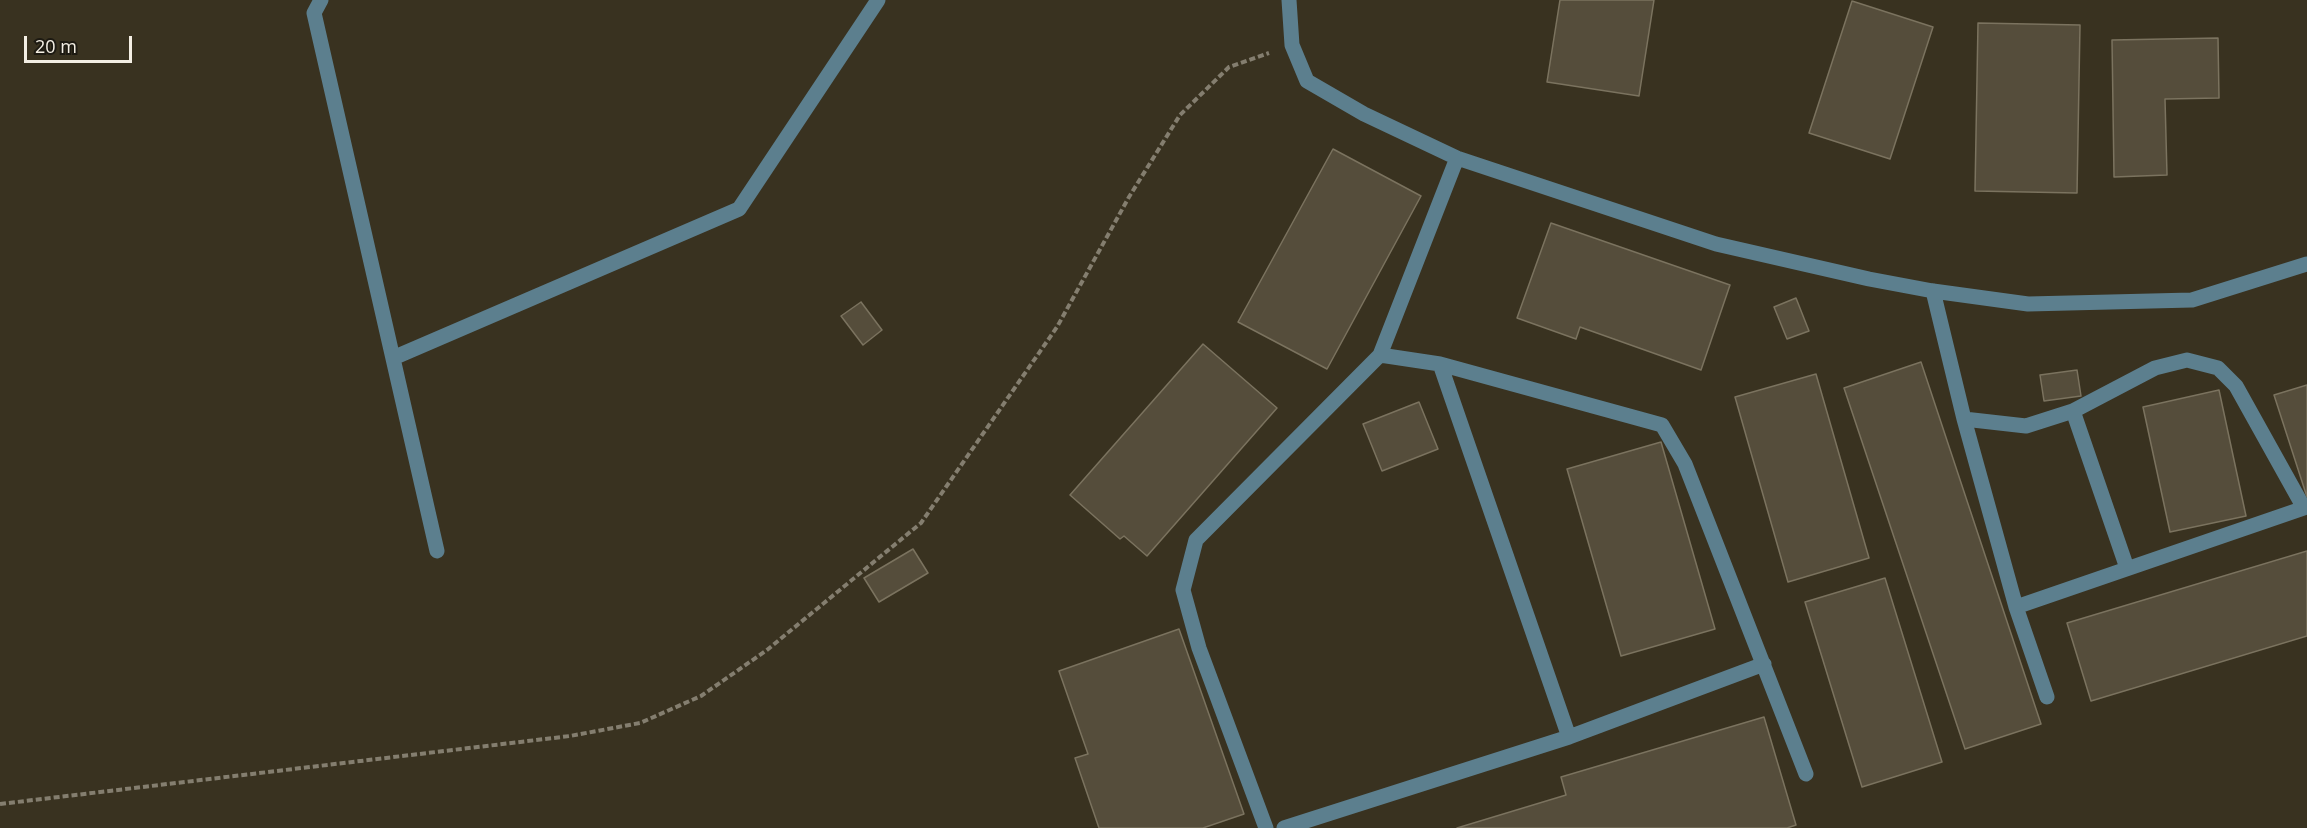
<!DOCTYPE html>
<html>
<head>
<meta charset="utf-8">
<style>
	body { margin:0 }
	#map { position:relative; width:2307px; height:828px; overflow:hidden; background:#393220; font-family:"Open Sans",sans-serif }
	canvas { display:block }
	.scale { position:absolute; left:24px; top:36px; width:108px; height:27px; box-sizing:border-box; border:3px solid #f4efe4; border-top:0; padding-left:8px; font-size:18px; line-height:21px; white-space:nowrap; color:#f4efe4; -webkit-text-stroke:4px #1d1a12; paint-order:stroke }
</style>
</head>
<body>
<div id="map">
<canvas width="2307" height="828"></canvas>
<div class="scale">20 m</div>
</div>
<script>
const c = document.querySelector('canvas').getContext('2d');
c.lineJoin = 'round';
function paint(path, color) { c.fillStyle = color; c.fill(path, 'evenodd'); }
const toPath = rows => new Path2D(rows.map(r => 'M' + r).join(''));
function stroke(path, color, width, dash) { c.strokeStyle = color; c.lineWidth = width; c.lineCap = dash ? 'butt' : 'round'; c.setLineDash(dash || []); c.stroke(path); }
const building = toPath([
	[1560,0,1654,0,1639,96,1547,82,1560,0],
	[1852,1,1933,27,1890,159,1809,133,1852,1],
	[1978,23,2080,25,2077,193,1975,191,1978,23],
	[2218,38,2219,98,2165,99,2167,175,2114,177,2112,40,2218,38],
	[1333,149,1421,196,1327,369,1238,322,1333,149],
	[1551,223,1730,285,1701,370,1580,327,1576,339,1517,318,1551,223],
	[1796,298,1809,331,1787,339,1774,307,1796,298],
	[861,302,882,330,863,345,841,316,861,302],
	[1203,344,1277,408,1147,556,1124,536,1120,539,1070,495,1203,344],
	[1921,362,2041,724,1965,749,1844,388,1921,362],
	[2077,370,2081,396,2044,401,2040,375,2077,370],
	[1816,374,1869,558,1788,582,1735,397,1816,374],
	[2307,385,2307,497,2274,395,2307,385],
	[2219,390,2246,516,2170,532,2143,407,2219,390],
	[1419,402,1438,449,1382,471,1363,424,1419,402],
	[1661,442,1715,629,1621,656,1567,469,1661,442],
	[913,549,928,573,879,602,864,578,913,549],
	[2307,551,2307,636,2091,701,2067,623,2307,551],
	[1885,578,1942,762,1862,787,1805,602,1885,578],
	[1179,629,1244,814,1203,828,1099,828,1075,758,1088,754,1059,671,1179,629],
	[1764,717,1796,825,1787,828,1457,828,1566,795,1561,777,1764,717]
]);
paint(building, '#554d3b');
stroke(building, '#7b735f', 1.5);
stroke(toPath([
	[0,804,570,736,640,723,701,696,767,650,921,523,1057,327,1129,197,1180,115,1229,67,1269,53]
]), '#847e6f', 4, [6, 3]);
stroke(toPath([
	[321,0,314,13,437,551],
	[1289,0,1292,45,1307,81,1364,114,1457,158,1716,244,1869,279,1933,291,2028,304,2192,300,2307,264],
	[1933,291,1964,419,2016,607,2047,697],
	[1380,355,1440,364,1662,425,1685,464,1806,774],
	[393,358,739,209,878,0],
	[1440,364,1569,737],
	[2073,411,2127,568],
	[1964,419,2026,426,2073,411,2155,368,2187,360,2218,368,2236,386,2304,508,2016,607],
	[1266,828,1199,648,1183,590,1196,540,1380,355,1457,158],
	[1284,828,1569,737,1764,664]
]), '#5c7f8e', 15);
</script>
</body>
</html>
